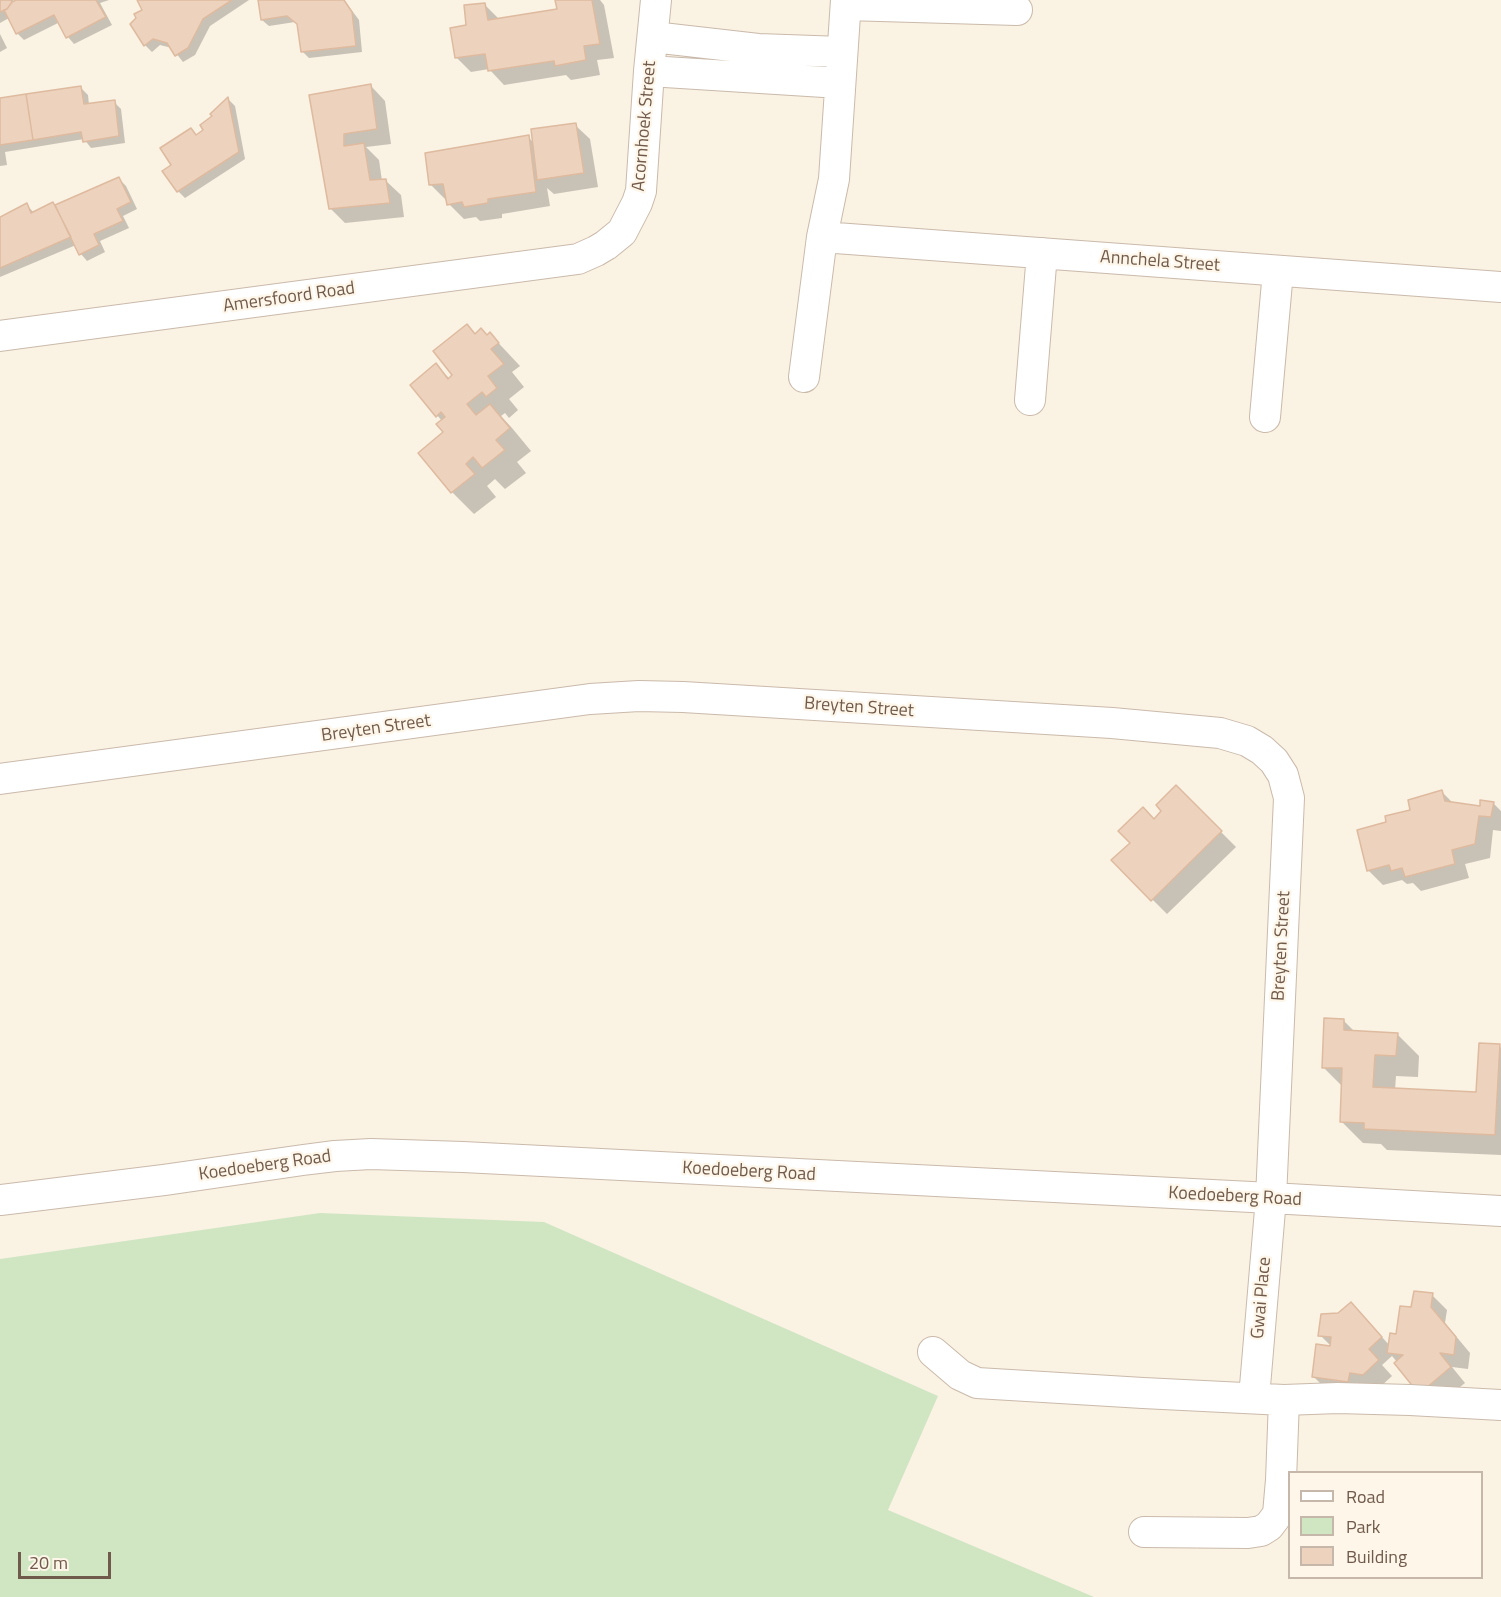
<!DOCTYPE html>
<html>
<head>
<meta charset="utf-8">
<style>
	body { margin:0 }
	#map { position:relative; width:1501px; height:1597px; overflow:hidden; background:#faf2e3; font-family:"Titillium Web",sans-serif }
	canvas { display:block }
	.legend { position:absolute; left:1288px; top:1471px; width:195px; height:108px; box-sizing:border-box; background:#fdf6e9; border:2px solid #c5b8aa; margin:0; padding:8px 10px; list-style:none; font-size:18px; color:#705a4b }
	.legend li { display:flex; align-items:center; gap:12px; height:30px }
	.legend b { width:30px; border:2px solid #c5b8aa }
	.scale { position:absolute; left:18px; top:1552px; width:93px; height:27px; box-sizing:border-box; border:3px solid #705a4b; border-top:0; padding-left:8px; font-size:18px; line-height:21px; white-space:nowrap; color:#705a4b; -webkit-text-stroke:4px #fdf6e9; paint-order:stroke }
</style>
</head>
<body>
<div id="map">
<canvas width="1501" height="1597"></canvas>
<ul class="legend">
<li><b style="height:8px;background:#fff"></b>Road</li>
<li><b style="height:16px;background:#d0e6c3"></b>Park</li>
<li><b style="height:16px;background:#edd2bd"></b>Building</li>
</ul>
<div class="scale">20 m</div>
</div>
<script>
const c = document.querySelector('canvas').getContext('2d');
c.lineJoin = 'round';
function paint(path, color) { c.fillStyle = color; c.fill(path, 'evenodd'); }
const toPath = rows => new Path2D(rows.map(r => 'M' + r).join(''));
function stroke(path, color, width, dash) { c.strokeStyle = color; c.lineWidth = width; c.lineCap = dash ? 'butt' : 'round'; c.setLineDash(dash || []); c.stroke(path); }
function drawText(font, color, halo, rows, align = 'center') {
  c.font = font + ' "Titillium Web",sans-serif'; c.lineWidth = 4.5; c.setLineDash([]); c.textBaseline = 'middle'; c.strokeStyle = halo; c.fillStyle = color; for (const [text, x, y, turn = 0] of rows) {
    c.save(); c.translate(x, y); c.rotate((+turn || 0) * Math.PI / 180); c.textAlign = isNaN(turn) ? turn : align; if (halo) c.strokeText(text, 0, 0); c.fillText(text, 0, 0); c.restore();
  }
}
paint(toPath([
	[320,1213,544,1222,938,1396,888,1510,1094,1597,0,1597,0,1259]
]), '#d0e6c3');
paint(toPath([
	[0,0,13,0,14,2,20,0,109,0,100,3,112,25,74,44,68,37,60,22,24,40,17,33,9,18,0,23],
	[139,0,249,0,210,26,195,55,183,62,172,48,160,45,152,52,145,45,144,10],
	[259,0,344,0,359,20,362,52,309,58,302,51,298,25,295,22,269,26,262,20],
	[557,0,600,0,604,5,614,58,597,60,600,75,571,80,566,75,504,85,489,69,471,72,456,57,468,26,485,5,500,20,558,11],
	[0,34,7,48,0,52],
	[371,86,385,101,391,144,366,147,379,160,382,181,386,181,401,195,404,217,345,223,330,208,310,96],
	[81,88,88,95,89,105,114,102,121,109,125,143,91,148,84,139,5,152,7,165,0,166,0,100],
	[228,99,235,106,245,159,185,198,178,191,173,165,191,130,197,136,205,130],
	[575,125,590,139,598,187,554,194,547,188,550,206,502,214,502,218,480,221,476,217,464,219,449,204,448,199,446,200,431,185,528,137,534,143],
	[119,179,126,186,137,209,123,216,129,228,100,241,105,252,87,261,81,254,76,245,0,277,0,218,27,205,34,213,55,207],
	[490,334,520,366,512,372,524,387,509,399,518,410,509,418,505,413,501,416,512,428,531,451,517,462,526,473,505,489,495,479,487,486,496,497,474,514,452,492,420,453,445,433,442,421,412,385,436,365,450,379,476,335,487,337],
	[1176,787,1236,847,1167,914,1113,860,1163,811],
	[1442,792,1454,804,1481,807,1493,803,1501,811,1501,831,1493,830,1490,858,1465,864,1469,878,1421,891,1413,883,1407,884,1402,880,1383,885,1368,870,1388,823],
	[1344,1021,1355,1032,1397,1034,1419,1056,1418,1077,1396,1076,1395,1090,1478,1093,1499,1045,1501,1048,1501,1155,1387,1150,1381,1144,1363,1143,1341,1121,1343,1087,1323,1067],
	[1432,1295,1447,1310,1445,1323,1470,1353,1468,1369,1452,1367,1465,1383,1435,1407,1392,1356,1382,1365,1392,1376,1378,1389,1328,1391,1313,1376,1332,1347,1320,1335,1365,1318,1390,1346,1413,1309]
]), '#0003');
const building = toPath([
	[0,0,11,0,12,2,7,9,0,12,0,0],
	[16,0,96,0,106,17,66,38,54,15,16,34,4,10,7,9,12,2,16,0],
	[137,0,232,0,203,19,188,48,175,56,167,43,153,39,144,46,130,24,136,18,134,14,142,10,137,0],
	[258,0,344,0,352,12,356,46,301,52,297,24,287,16,261,20,258,0],
	[555,0,592,0,600,44,584,46,586,60,555,66,554,61,488,71,485,54,455,58,450,28,466,25,464,5,485,3,488,20,557,9,555,0],
	[371,84,377,129,344,134,344,146,364,143,370,180,386,179,390,203,329,209,309,95,371,84],
	[81,86,84,104,115,100,119,136,83,142,81,132,33,140,26,94,81,86],
	[26,94,33,140,0,145,0,98,26,94],
	[228,97,239,152,177,192,162,171,171,165,160,148,191,128,196,135,203,130,200,125,212,116,210,114,228,97],
	[576,123,584,173,537,180,531,129,576,123],
	[529,135,536,192,488,199,488,203,464,207,462,202,447,205,443,184,429,185,425,153,529,135],
	[119,177,131,202,117,209,123,221,94,234,99,245,79,255,55,205,119,177],
	[53,202,71,237,0,268,0,217,27,203,31,213,53,202],
	[467,324,475,334,481,328,487,335,490,332,499,343,491,349,504,364,488,376,497,388,486,397,482,392,467,404,476,415,490,404,510,428,496,440,505,450,482,468,473,457,466,464,475,474,451,493,418,453,443,432,436,424,445,417,441,412,436,417,410,385,436,363,448,379,452,375,433,351,467,324],
	[1176,785,1222,831,1151,901,1111,860,1130,843,1118,831,1143,807,1154,819,1161,811,1156,805,1176,785],
	[1442,790,1445,801,1480,806,1480,800,1494,802,1491,817,1479,816,1475,844,1452,850,1455,864,1405,877,1402,868,1391,871,1389,865,1367,871,1357,830,1386,822,1385,816,1410,810,1408,800,1442,790],
	[1324,1018,1344,1019,1344,1030,1398,1033,1396,1056,1375,1055,1373,1087,1476,1092,1479,1043,1500,1044,1495,1135,1364,1129,1364,1123,1340,1122,1342,1068,1322,1068,1324,1018],
	[1414,1291,1433,1293,1431,1307,1456,1337,1454,1355,1440,1353,1451,1367,1419,1394,1394,1363,1403,1355,1387,1353,1390,1333,1396,1334,1400,1306,1411,1307,1414,1291],
	[1351,1302,1382,1337,1369,1349,1379,1360,1363,1375,1350,1373,1348,1382,1312,1377,1316,1344,1330,1346,1331,1337,1318,1336,1321,1314,1338,1313,1351,1302]
]);
paint(building, '#edd2bd');
stroke(building, '#deba9f', 1.5);
const street = toPath([
	[846,5,1017,10],
	[653,37,758,49,842,52],
	[649,71,840,83],
	[822,237,1501,287],
	[0,336,578,259,596,251,606,245,622,232,637,203,641,191,649,71,656,0],
	[804,377,822,237,834,179,846,0],
	[1030,400,1042,253],
	[1265,417,1278,271],
	[0,779,590,699,639,696,683,697,1112,723,1220,733,1247,741,1262,750,1274,761,1283,775,1289,798,1271,1198,1254,1398],
	[0,1200,164,1180,303,1160,335,1156,371,1154,463,1157,1271,1198,1501,1211],
	[933,1352,960,1375,977,1383,1143,1393,1284,1400,1338,1398,1410,1400,1501,1405],
	[1144,1532,1248,1533,1261,1531,1269,1526,1278,1514,1281,1480,1284,1400]
]);
stroke(street, '#cabaab', 32);
stroke(street, '#fff', 30);
drawText('18px', '#705a4b', '#fdf6e9', [
	["Acornhoek Street",645,126,-85],
	["Annchela Street",1160,262,4],
	["Amersfoord Road",289,298,-8],
	["Breyten Street",859,708,4],
	["Breyten Street",376,729,-8],
	["Breyten Street",1282,946,-87],
	["Koedoeberg Road",265,1166,-8],
	["Koedoeberg Road",749,1172,3],
	["Koedoeberg Road",1235,1197,3],
	["Gwai Place",1262,1298,-85]
]);
</script>
</body>
</html>
